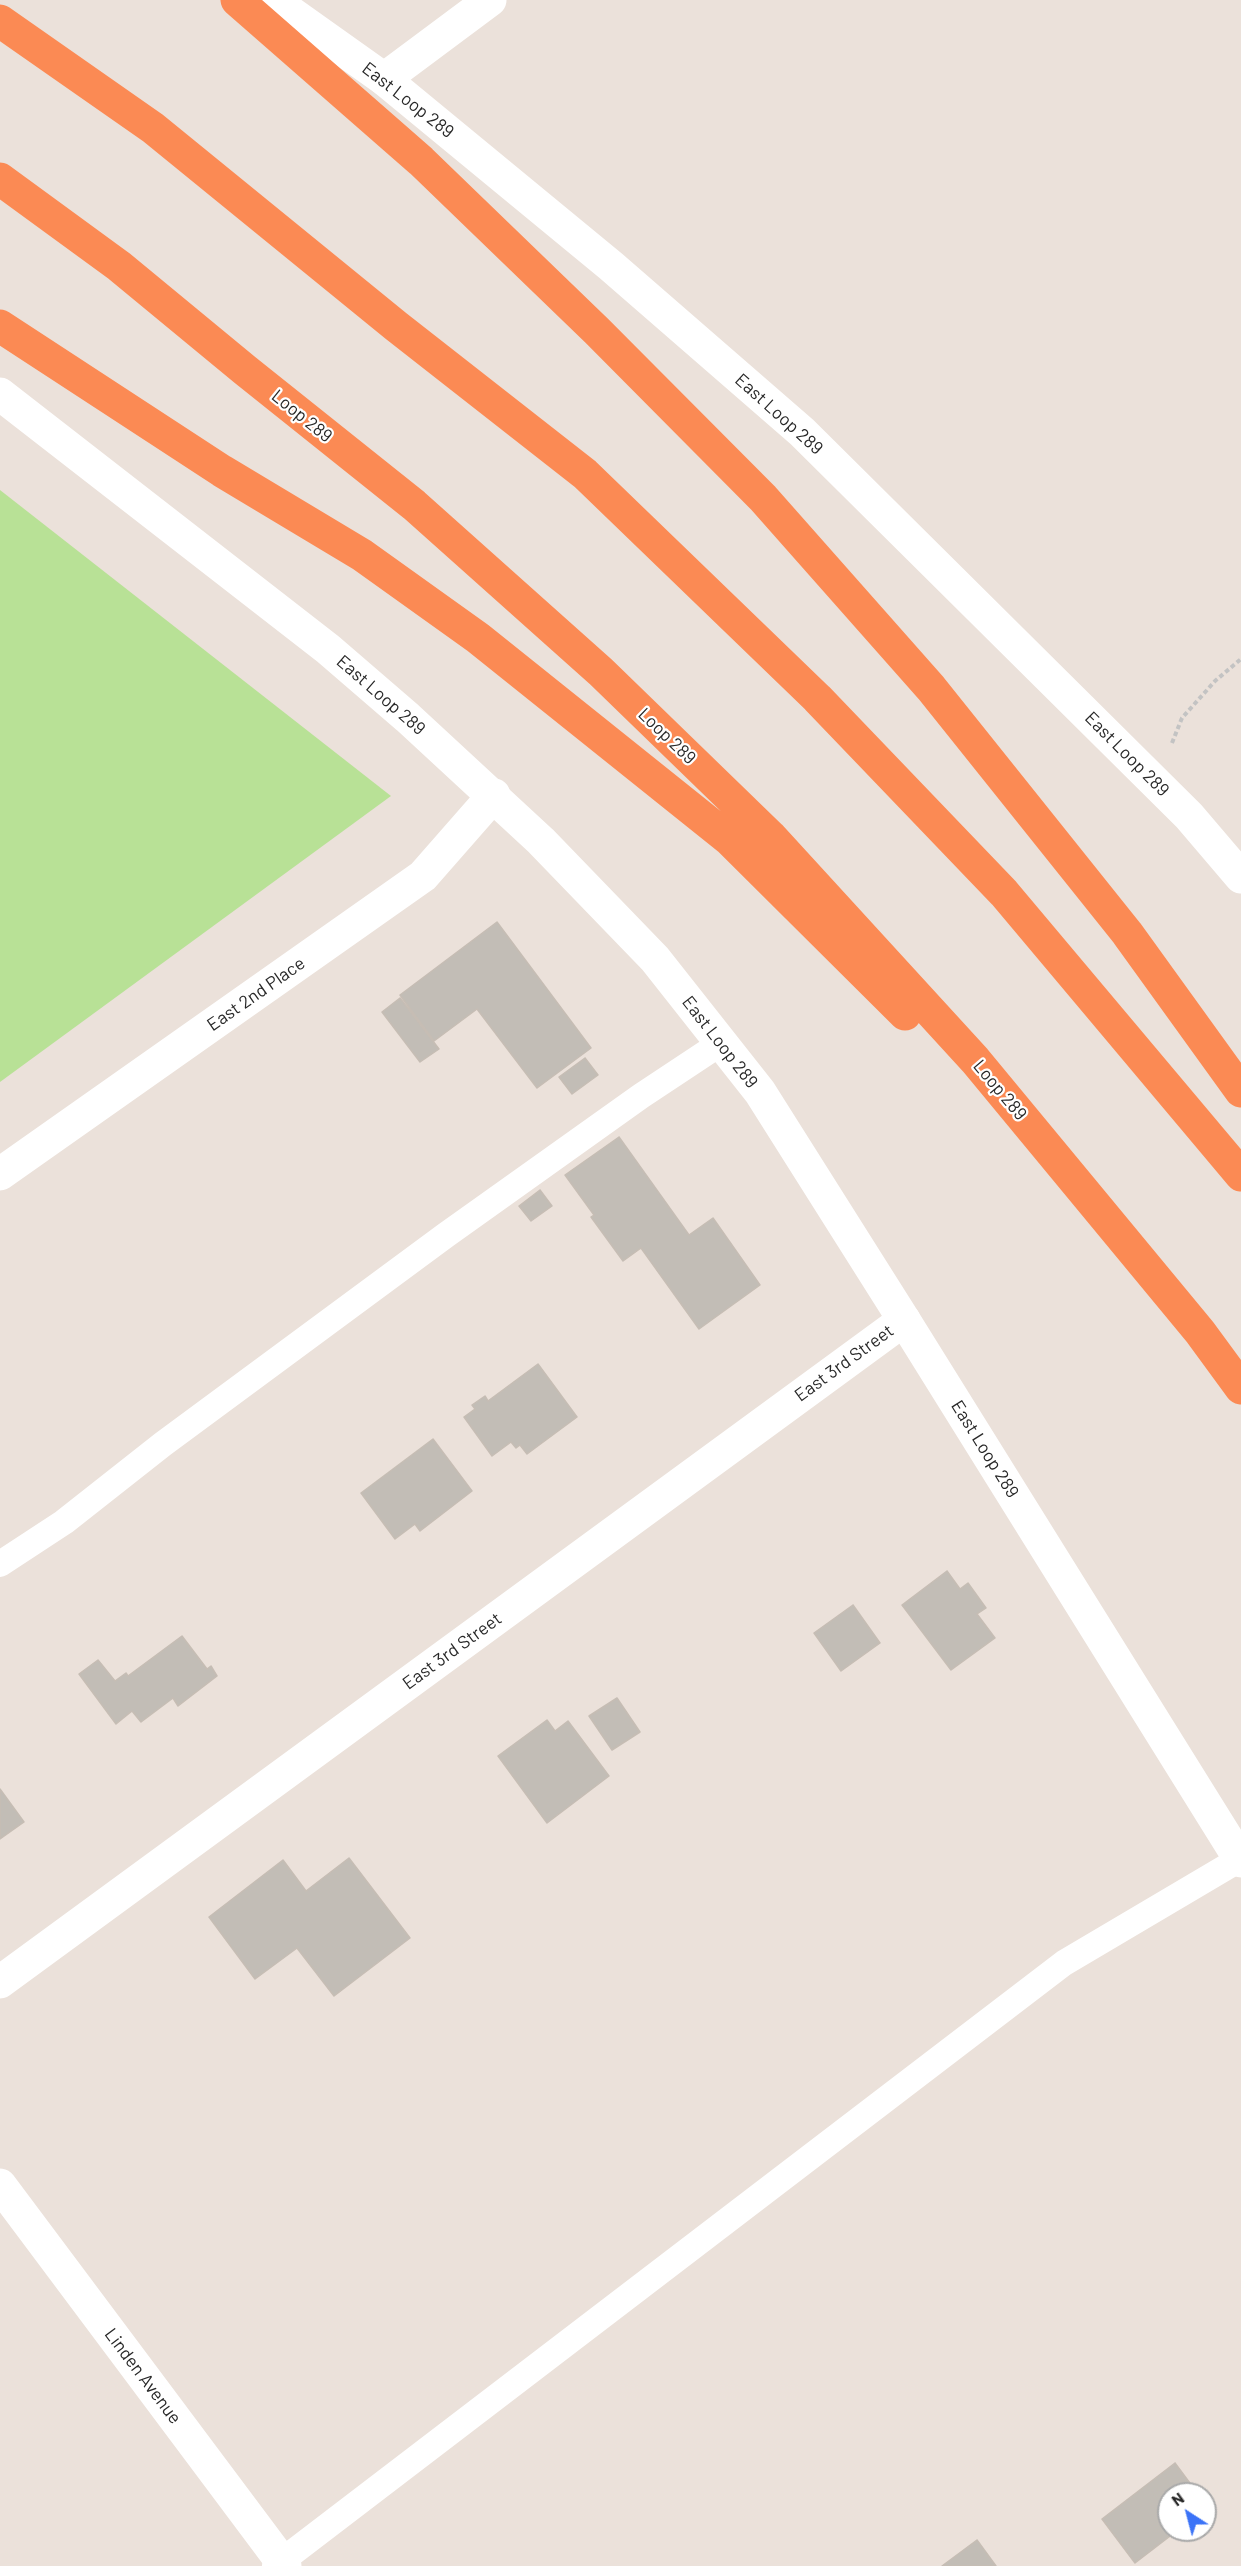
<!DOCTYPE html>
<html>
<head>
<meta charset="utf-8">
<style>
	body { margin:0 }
	#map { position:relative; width:1241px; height:2566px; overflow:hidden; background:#ebe1da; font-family:Barlow,sans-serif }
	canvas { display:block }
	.north { position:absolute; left:1157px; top:2482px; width:60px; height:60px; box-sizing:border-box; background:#fff; border:2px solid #a9a9a9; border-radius:50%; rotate:324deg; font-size:16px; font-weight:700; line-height:24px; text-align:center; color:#282828 }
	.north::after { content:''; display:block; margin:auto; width:21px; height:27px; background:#3b73f7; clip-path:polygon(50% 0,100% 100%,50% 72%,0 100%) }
</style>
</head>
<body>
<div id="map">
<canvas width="1241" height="2566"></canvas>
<div class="north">N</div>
</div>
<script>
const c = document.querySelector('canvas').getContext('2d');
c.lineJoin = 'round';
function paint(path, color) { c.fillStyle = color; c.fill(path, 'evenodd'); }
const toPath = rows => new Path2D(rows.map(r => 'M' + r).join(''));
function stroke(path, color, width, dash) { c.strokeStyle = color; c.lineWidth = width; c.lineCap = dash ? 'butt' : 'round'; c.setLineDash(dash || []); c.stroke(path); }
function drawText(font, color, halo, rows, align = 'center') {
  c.font = font + ' Barlow,sans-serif'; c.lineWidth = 4.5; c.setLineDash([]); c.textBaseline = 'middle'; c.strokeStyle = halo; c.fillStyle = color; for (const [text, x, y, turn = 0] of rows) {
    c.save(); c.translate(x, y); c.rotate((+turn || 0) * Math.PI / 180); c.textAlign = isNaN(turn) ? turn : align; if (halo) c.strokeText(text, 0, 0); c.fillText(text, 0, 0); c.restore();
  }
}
paint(toPath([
	[0,490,391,796,0,1082]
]), '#b8e196');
const building = toPath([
	[497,922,591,1048,537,1088,477,1009,434,1041,400,995,497,922],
	[400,998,439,1049,420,1062,382,1012,400,998],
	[585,1058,598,1075,572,1094,559,1077,585,1058],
	[619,1137,689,1235,713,1218,760,1285,699,1329,641,1248,623,1261,591,1217,594,1215,565,1175,619,1137],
	[540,1190,552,1206,531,1221,519,1206,540,1190],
	[538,1364,577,1417,527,1454,520,1445,516,1448,511,1442,492,1456,464,1417,475,1409,472,1405,485,1396,488,1401,538,1364],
	[433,1439,472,1491,420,1531,415,1524,395,1539,361,1493,433,1439],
	[947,1571,960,1589,968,1583,986,1608,977,1614,995,1638,951,1670,902,1605,947,1571],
	[853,1605,880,1643,841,1671,814,1633,853,1605],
	[182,1636,207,1669,211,1666,217,1676,178,1706,173,1698,141,1722,132,1711,116,1724,79,1674,98,1660,115,1681,126,1673,128,1676,182,1636],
	[617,1698,640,1732,612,1750,589,1716,617,1698],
	[547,1720,555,1731,568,1721,609,1776,547,1823,498,1756,547,1720],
	[0,1789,24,1822,0,1839,0,1789],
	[349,1858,410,1938,334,1996,297,1948,255,1979,209,1917,283,1860,306,1891,349,1858],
	[1175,2463,1198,2494,1169,2494,1169,2530,1178,2530,1135,2563,1102,2519,1175,2463],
	[977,2540,996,2566,942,2566,977,2540]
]);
paint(building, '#c2bdb6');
stroke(building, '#c6bdb4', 1.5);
stroke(toPath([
	[1172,743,1182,718,1215,681,1241,659]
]), '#c3c3c3', 4, [4.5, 3]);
stroke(toPath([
	[0,1564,64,1522,163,1444,446,1235,641,1096,721,1043],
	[275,2566,1064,1963,1240,1859]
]), '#fff', 26);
stroke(toPath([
	[384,79,490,0],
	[0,1174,423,876,494,795],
	[0,1982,904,1320],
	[0,2185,285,2566]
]), '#fff', 33);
stroke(toPath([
	[273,0,384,79,611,266,802,432,1189,816,1241,877],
	[0,394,328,649,408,718,541,841,655,959,760,1092,904,1320,1241,1861]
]), '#fff', 33);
stroke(toPath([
	[237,0,421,161,597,331,763,498,931,688,1127,933,1241,1091],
	[0,21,153,128,396,326,585,474,817,698,1004,893,1241,1175],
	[0,179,119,266,245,370,414,505,601,672,770,836,975,1060,1200,1332,1241,1388],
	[0,326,222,471,362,555,478,638,729,839,905,1014]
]), '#fb8a54', 33);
drawText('18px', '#282828', '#fff', [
	["East Loop 289",408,100,38],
	["East Loop 289",779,414,42],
	["Loop 289",302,416,39],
	["East Loop 289",381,695,41],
	["Loop 289",667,736,44],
	["East Loop 289",1127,754,45],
	["East 2nd Place",256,994,-35],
	["East Loop 289",720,1042,52],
	["Loop 289",1000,1090,50],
	["East 3rd Street",844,1363,-36],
	["East Loop 289",985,1449,58],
	["East 3rd Street",452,1651,-36],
	["Linden Avenue",143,2376,53]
]);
</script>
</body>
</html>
